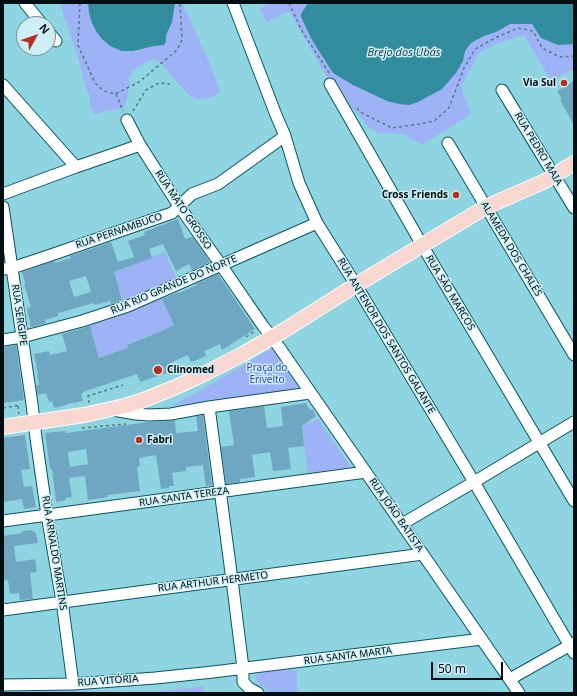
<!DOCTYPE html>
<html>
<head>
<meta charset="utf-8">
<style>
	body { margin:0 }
	#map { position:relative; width:577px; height:696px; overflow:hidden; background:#8fd4e1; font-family:"Noto Sans",sans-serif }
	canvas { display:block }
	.frame { position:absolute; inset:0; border:4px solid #000e12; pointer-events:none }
	.north { position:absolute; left:16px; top:16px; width:40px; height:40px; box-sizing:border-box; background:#cdeef5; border:1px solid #7b949a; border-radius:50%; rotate:50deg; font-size:11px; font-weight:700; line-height:16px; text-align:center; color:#000e12 }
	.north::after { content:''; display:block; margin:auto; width:14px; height:18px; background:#bc2f1c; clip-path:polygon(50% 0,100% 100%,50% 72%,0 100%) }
	.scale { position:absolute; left:431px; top:662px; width:72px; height:18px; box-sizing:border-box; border:2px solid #000e12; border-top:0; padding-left:5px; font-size:12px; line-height:14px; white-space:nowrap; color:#000e12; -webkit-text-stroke:3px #cdeef5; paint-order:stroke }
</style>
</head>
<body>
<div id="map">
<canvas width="577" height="696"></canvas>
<div class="frame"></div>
<div class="north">N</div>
<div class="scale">50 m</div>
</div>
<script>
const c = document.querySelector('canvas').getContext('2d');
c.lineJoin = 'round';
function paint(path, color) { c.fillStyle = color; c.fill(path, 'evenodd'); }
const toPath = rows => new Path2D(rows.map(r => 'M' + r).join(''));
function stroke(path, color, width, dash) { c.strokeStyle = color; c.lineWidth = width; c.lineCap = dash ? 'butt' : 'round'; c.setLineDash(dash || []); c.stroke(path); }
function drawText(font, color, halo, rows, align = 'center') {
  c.font = font + ' "Noto Sans",sans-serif'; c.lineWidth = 3; c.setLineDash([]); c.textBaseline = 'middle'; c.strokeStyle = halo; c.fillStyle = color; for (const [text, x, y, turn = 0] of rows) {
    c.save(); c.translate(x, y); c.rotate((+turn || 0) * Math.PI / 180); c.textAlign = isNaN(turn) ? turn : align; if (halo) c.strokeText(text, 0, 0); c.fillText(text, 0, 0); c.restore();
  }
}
paint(toPath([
	[61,3,184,3,183,5,210,64,220,92,212,97,204,99,196,99,189,95,175,80,162,64,154,59,148,61,133,70,129,78,129,85,127,98,124,108,105,111,94,115,90,107,90,96,86,89,78,57,62,10],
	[270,3,574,3,574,69,551,81,524,35,496,44,479,53,461,86,471,114,422,145,404,134,378,133,369,127,350,106,329,81,289,11,267,22,260,9],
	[165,252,177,280,123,302,114,272],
	[161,296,174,325,159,332,127,344,130,354,117,359,114,352,99,358,90,325,115,316],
	[273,348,275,349,279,353,277,355,299,384,295,388,291,390,174,406,173,405,206,387],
	[318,419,349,464,349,466,347,468,308,473,301,427],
	[261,670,297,670,297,693,271,693,260,685,255,678],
	[205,686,203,693,3,693,3,692,72,691,155,692]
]), '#9eb3f6');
paint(toPath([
	[88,3,175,3,172,22,166,35,166,41,164,45,154,46,133,51,122,51,110,46,102,39,96,31,92,23,89,13],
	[308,3,574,3,574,44,558,45,541,38,532,24,510,24,496,32,484,36,471,43,465,51,463,61,456,73,442,89,418,102,409,105,399,104,387,101,353,85,333,73,312,40,301,17,301,14]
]), '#318d9d');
paint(toPath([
	[574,81,574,125,560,100,562,99,557,91],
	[178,219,185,239,193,237,210,262,192,270,189,264,176,271,163,244,149,249,152,258,114,272,122,300,111,304,110,301,95,305,94,303,58,313,58,316,45,320,46,323,31,327,27,308,31,307,24,284,25,283,22,272,54,261,55,263,71,258,70,256,111,242,118,262,134,257,128,241,145,235,144,232],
	[86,276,91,292,74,297,69,281],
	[218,274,255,329,222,350,220,344,204,351,206,356,191,362,188,355,170,363,173,371,140,382,137,374,83,392,83,393,81,394,83,401,67,404,67,405,54,408,52,401,49,402,46,393,38,395,36,385,39,385,37,375,38,374,34,354,49,351,50,355,67,351,62,334,90,326,99,358,128,348,127,345,159,332,174,325,162,299,178,292,179,293,197,285,196,284],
	[16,345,24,400,3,403,3,347],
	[306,403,310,410,312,409,316,416,302,426,304,446,288,448,291,469,273,471,270,452,252,455,255,477,240,479,240,482,226,484,221,447,234,445,229,411,264,406,267,428,283,426,281,407],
	[203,415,212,485,206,486,203,465,186,467,186,471,172,473,174,486,169,486,169,488,161,489,156,455,139,458,140,466,137,467,140,491,108,495,108,497,88,500,85,476,69,478,72,497,66,498,66,500,56,502,52,469,50,469,45,433,65,431,66,433,149,422,175,420,176,433,198,431,196,416],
	[86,449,88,464,70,467,68,452],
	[25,435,30,469,21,470,24,487,32,486,36,507,24,509,22,499,3,502,3,490,4,489,3,480,3,438],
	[31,530,36,533,38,543,14,546,16,562,35,559,37,572,30,573,33,599,20,600,19,593,10,594,8,580,3,581,3,536,21,533,23,531]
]), '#6fa7c3');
const minor = toPath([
	[25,3,42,24],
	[233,3,276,115,285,136,299,183,317,223,356,285,474,482,574,653],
	[48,31,56,41],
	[330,84,422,245,574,501],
	[3,85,76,167],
	[502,90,574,208],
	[127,120,140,145,179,206,221,265,263,326,272,337,519,693],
	[448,143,574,355],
	[3,194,76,167,140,145],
	[3,207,32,404,36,438,47,515,62,601,73,684],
	[3,269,12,268,48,256,172,213,192,194,218,184,285,136],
	[3,340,22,337,82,321,128,306,317,223],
	[209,407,232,580,243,668,243,682,249,688,258,693],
	[113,410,136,414,149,415,171,414,209,407,310,393],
	[3,521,366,472],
	[402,524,474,482,574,422],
	[3,610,423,554],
	[510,679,574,643],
	[3,685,73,684,155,678,213,672,482,639]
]);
const major = toPath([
	[3,427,84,415,125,406,141,401,176,387,202,375,243,354,283,331,356,285,486,207,545,181,574,163]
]);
stroke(minor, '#045763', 13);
stroke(major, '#fff', 16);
stroke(toPath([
	[80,3,78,45,95,83,104,91,115,94,139,82,177,50,182,40,180,3],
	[289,3,303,33,330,74],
	[116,94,123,111],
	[357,108,360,112,392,128,419,124,434,121,449,108,464,68,475,49,495,38,518,28,533,31,542,48,560,57,574,56],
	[133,111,146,90,159,83,170,84],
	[246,337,255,331],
	[250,365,255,373],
	[89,403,88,396,123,385],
	[18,406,19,414],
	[3,408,21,405],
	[82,428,126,424]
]), '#507c85', 1.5, [3, 3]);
stroke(minor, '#fff', 11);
stroke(major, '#f8d7d1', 14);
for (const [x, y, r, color] of [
	[564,83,4,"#bc2f1c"],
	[456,195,4,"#bc2f1c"],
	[158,370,5,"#bc2f1c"],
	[139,440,4,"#bc2f1c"]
]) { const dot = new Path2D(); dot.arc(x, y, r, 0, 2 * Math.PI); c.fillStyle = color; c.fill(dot); stroke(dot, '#cdeef5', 1.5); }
drawText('bold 10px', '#000e12', '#cdeef5', [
	["Via Sul",556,83],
	["Cross Friends",448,195],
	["Clinomed",167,370,"left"],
	["Fabri",147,440,"left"]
], 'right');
drawText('10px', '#000e12', '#cdeef5', [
	["RUA PEDRO MAIA",538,149,59],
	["RUA MATO GROSSO",183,210,56],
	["RUA PERNAMBUCO",119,231,-19],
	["ALAMEDA DOS CHALÉS",511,249,59],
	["RUA RIO GRANDE DO NORTE",174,285,-23],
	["RUA SÃO MARCOS",450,293,59],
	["RUA SERGIPE",19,315,82],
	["RUA ANTENOR DOS SANTOS GALANTE",386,336,59],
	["RUA SANTA TEREZA",184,497,-8],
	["RUA JOÃO BATISTA",396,515,55],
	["RUA ARNALDO MARTINS",54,553,81],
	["RUA ARTHUR HERMETO",213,582,-7],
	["RUA SANTA MARTA",348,656,-7],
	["RUA VITÓRIA",108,681,-4]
]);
drawText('10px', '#3647b7', '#cdeef5', [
	["Praça do",267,368],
	["Erivelto",267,380]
]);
drawText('italic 11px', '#2a474c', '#cdeef5', [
	["Brejo dos Ubás",404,53]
]);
</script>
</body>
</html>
